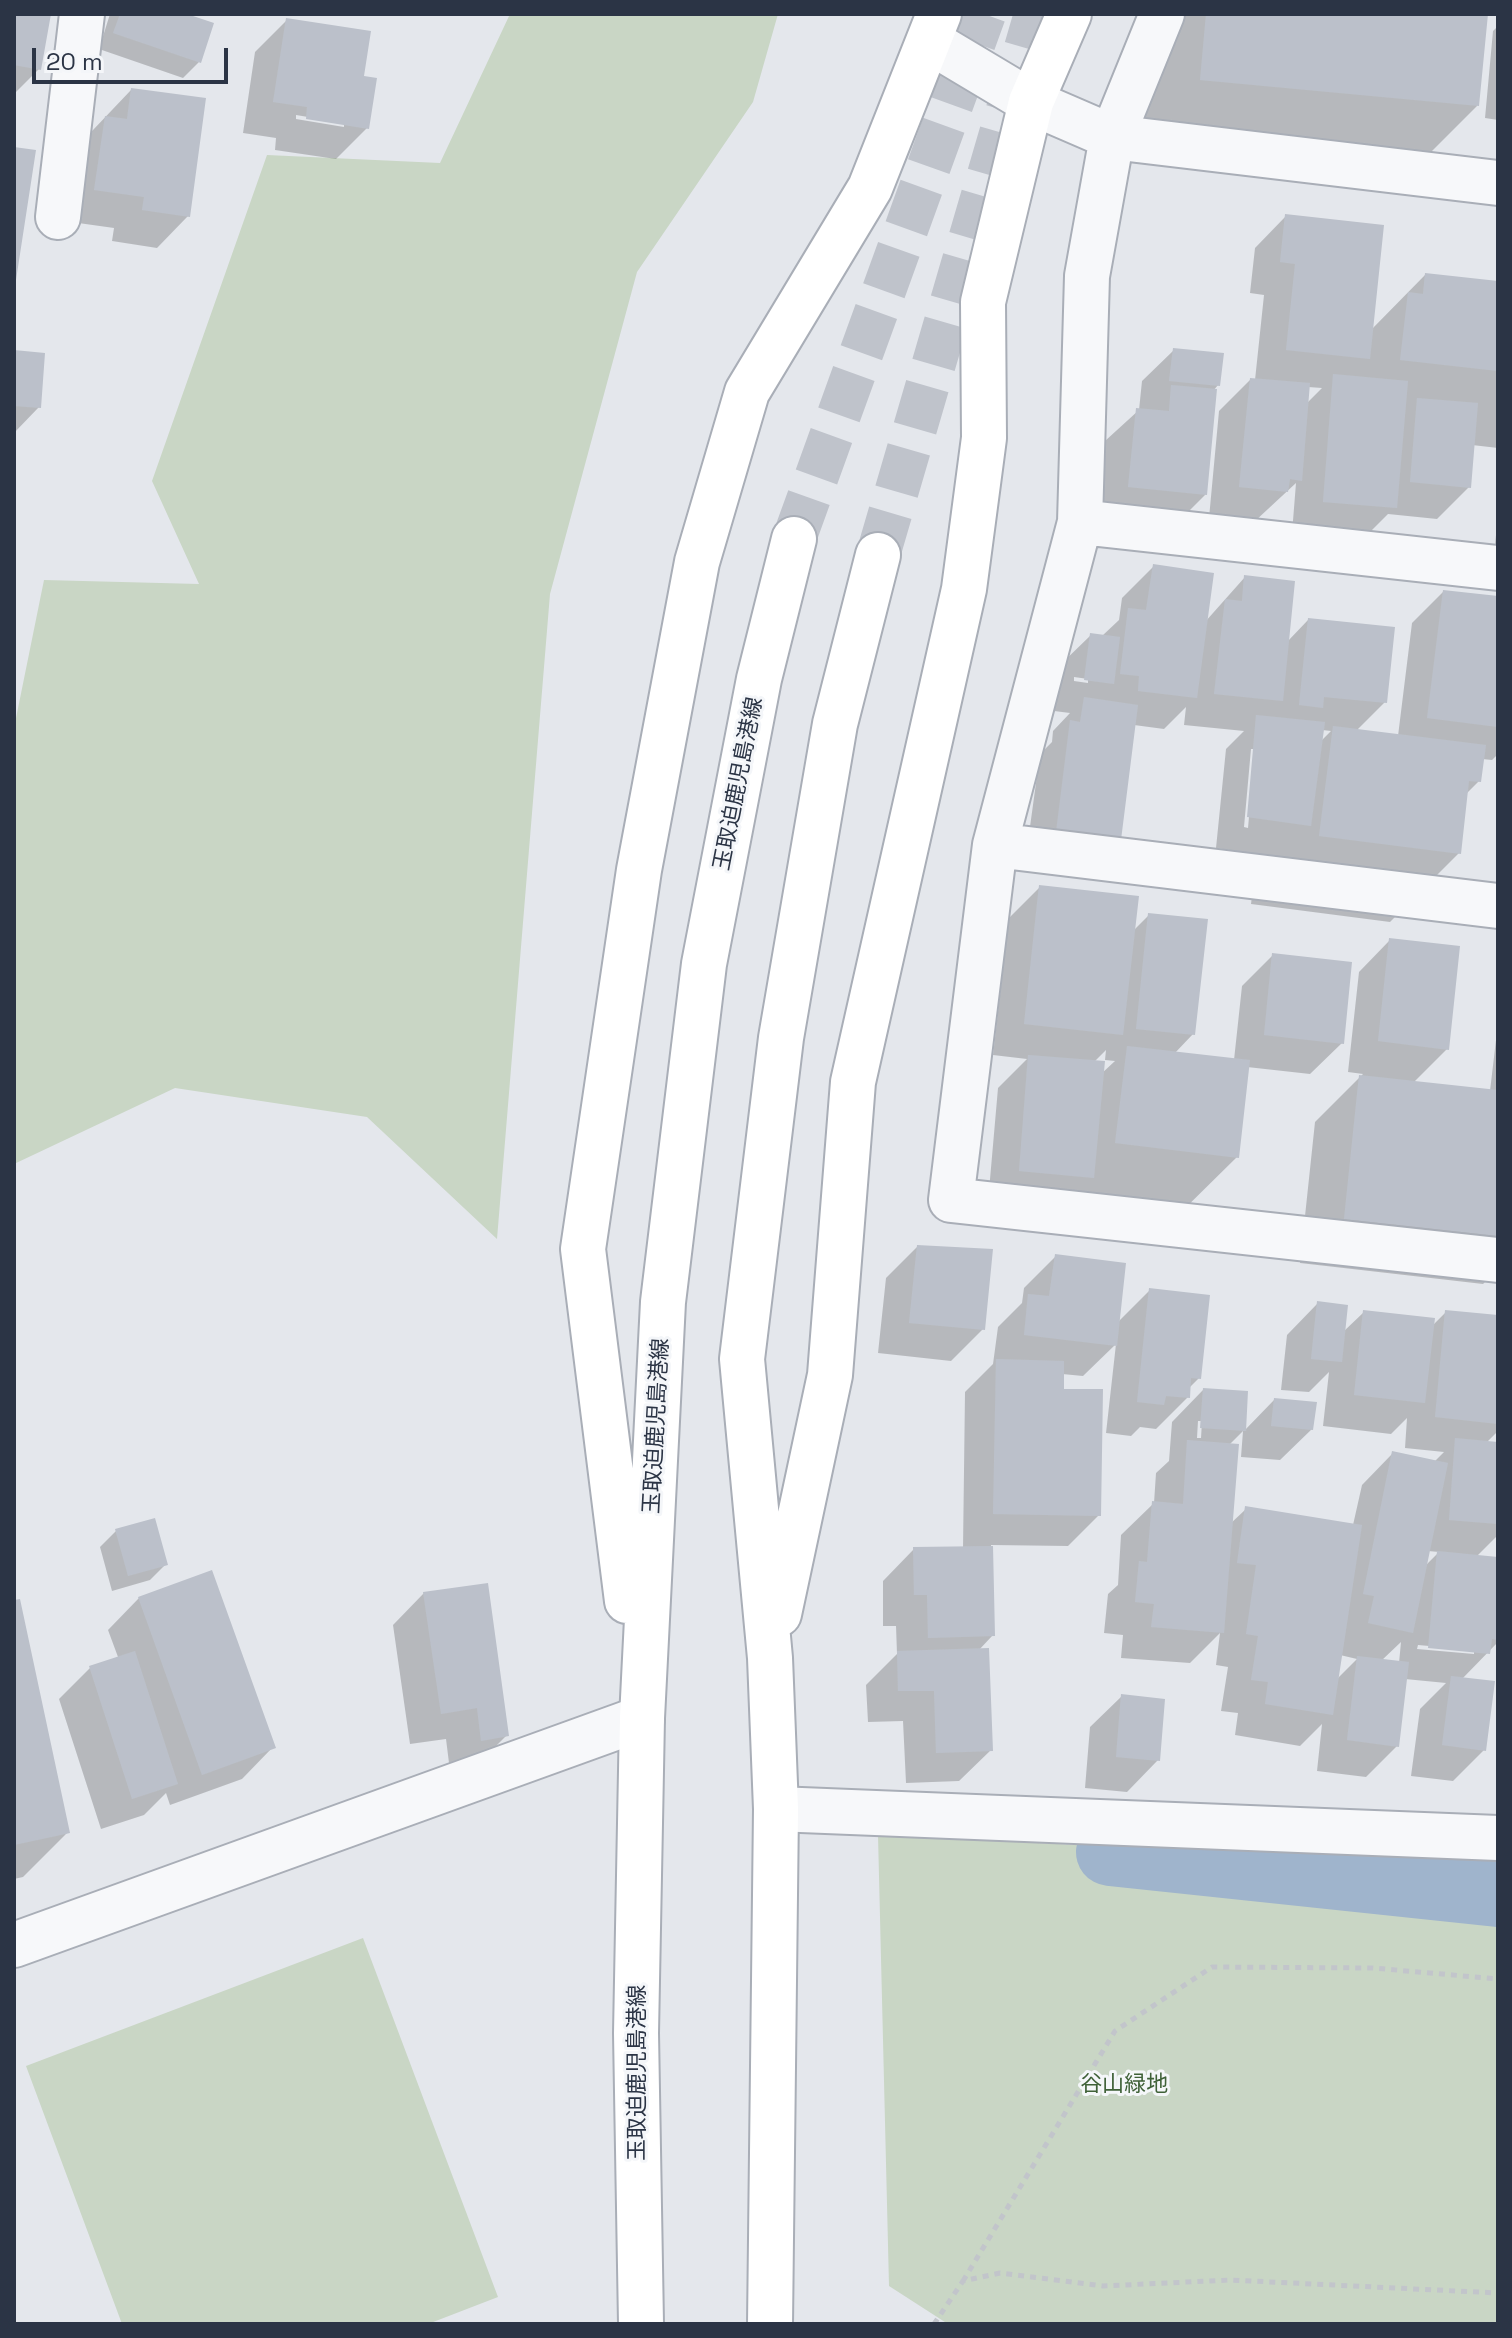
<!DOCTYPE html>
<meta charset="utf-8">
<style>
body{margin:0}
#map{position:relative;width:1512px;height:2338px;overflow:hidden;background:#e4e7ec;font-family:"Space Grotesk",sans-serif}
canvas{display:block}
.frame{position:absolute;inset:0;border:16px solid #2b3445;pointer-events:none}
.scale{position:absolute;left:32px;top:48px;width:196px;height:36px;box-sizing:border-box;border:4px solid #2b3445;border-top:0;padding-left:10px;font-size:24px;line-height:28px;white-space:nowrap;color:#2b3445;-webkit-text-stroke:6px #f4f6f9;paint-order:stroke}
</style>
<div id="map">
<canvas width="1512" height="2338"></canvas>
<div class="frame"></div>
<div class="scale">20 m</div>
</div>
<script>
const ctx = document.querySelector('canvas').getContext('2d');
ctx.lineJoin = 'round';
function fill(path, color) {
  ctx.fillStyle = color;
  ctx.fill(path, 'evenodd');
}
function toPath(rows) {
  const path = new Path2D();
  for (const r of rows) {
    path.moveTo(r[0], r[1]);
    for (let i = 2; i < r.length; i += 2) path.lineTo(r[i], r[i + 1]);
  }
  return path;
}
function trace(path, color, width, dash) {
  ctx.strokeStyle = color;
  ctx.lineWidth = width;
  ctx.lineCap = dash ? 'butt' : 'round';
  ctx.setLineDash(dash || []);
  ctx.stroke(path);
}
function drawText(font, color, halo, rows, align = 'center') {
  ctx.font = font + ' "Space Grotesk","Noto Sans JP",sans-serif';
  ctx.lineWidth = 6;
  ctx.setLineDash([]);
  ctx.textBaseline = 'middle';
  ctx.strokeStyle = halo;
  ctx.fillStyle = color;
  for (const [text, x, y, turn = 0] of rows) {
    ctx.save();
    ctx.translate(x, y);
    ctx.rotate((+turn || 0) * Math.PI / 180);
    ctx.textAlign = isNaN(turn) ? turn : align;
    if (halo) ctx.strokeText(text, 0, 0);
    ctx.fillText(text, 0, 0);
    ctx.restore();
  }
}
fill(toPath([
 [510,14,778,14,753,102,637,272,550,594,497,1239,367,1117,175,1088,14,1164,14,728,44,580,199,584,152,481,267,155,440,163],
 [878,1835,1498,1866,1498,2324,948,2324,889,2286],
 [363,1938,498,2297,428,2324,122,2324,26,2066]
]), '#c9d6c5');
fill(toPath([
 [14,14,49,14,39,69,14,94],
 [110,14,181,14,199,62,183,78,99,49],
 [1159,14,1486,14,1477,106,1408,175,1132,149],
 [287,20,362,78,367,128,336,159,275,150,276,138,243,133,255,52],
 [296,115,344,123,344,127,296,119],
 [1498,26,1498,120,1485,118,1493,31],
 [131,90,188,216,157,248,112,241,114,228,64,221,74,150],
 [1286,216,1371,330,1425,275,1498,283,1498,448,1472,445,1469,487,1437,519,1388,514,1363,539,1292,533,1296,483,1254,522,1209,518,1219,411,1250,380,1255,380,1264,295,1250,293,1255,248],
 [1308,387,1322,388,1307,403],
 [1174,350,1218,385,1213,391,1206,494,1174,526,1097,518,1105,441,1139,410,1142,381],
 [14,352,39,407,14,433],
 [1498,515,1498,545,1495,545],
 [1153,567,1205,622,1245,577,1287,642,1308,620,1385,702,1356,731,1398,736,1412,623,1443,592,1498,598,1498,754,1492,760,1482,759,1479,781,1466,794,1459,853,1390,922,1251,904,1257,854,1216,848,1226,749,1244,731,1184,725,1186,707,1164,729,1134,725,1119,839,1025,863,1040,754,1052,742,1053,731,1070,713,1054,711,1059,666,1091,635,1102,636,1119,620,1122,598],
 [1074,677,1088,679,1088,683,1074,681],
 [1322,730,1331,731,1320,742],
 [1251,749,1255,749,1248,828,1244,827],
 [1040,887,1133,931,1149,915,1193,1034,1174,1054,1234,1060,1242,986,1273,955,1342,1043,1310,1074,1247,1067,1237,1157,1167,1226,988,1202,998,1088,1027,1059,993,1055,1009,918],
 [1106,1050,1105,1060,1115,1061,1101,1074,1094,1062],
 [1390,940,1447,1049,1413,1083,1490,1091,1498,1023,1498,1269,1483,1284,1300,1263,1315,1122,1363,1074,1348,1072,1359,972],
 [917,1247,983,1329,951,1361,878,1353,886,1278],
 [1056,1256,1117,1323,1150,1290,1199,1378,1188,1389,1188,1397,1156,1429,1140,1427,1131,1436,1106,1433,1116,1344,1083,1376,1062,1374,1062,1390,1099,1515,1068,1546,991,1545,993,1635,978,1651,991,1750,959,1781,906,1783,903,1721,868,1722,866,1685,897,1654,896,1626,883,1626,883,1581,914,1549,963,1548,965,1392,993,1364,998,1327,1022,1303,1024,1288],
 [1318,1303,1343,1332,1364,1312,1432,1326,1446,1312,1498,1317,1498,1431,1486,1443,1498,1444,1498,1535,1476,1557,1498,1559,1498,1642,1462,1679,1484,1750,1453,1781,1411,1776,1420,1709,1446,1683,1405,1679,1397,1746,1366,1777,1317,1771,1322,1724,1300,1746,1235,1735,1238,1713,1221,1711,1228,1667,1216,1665,1220,1633,1190,1663,1121,1658,1123,1635,1104,1633,1108,1594,1118,1585,1121,1535,1154,1503,1156,1473,1169,1461,1172,1422,1203,1390,1244,1431,1274,1400,1312,1429,1280,1460,1241,1457,1243,1431,1229,1445,1230,1524,1246,1509,1353,1525,1362,1485,1393,1453,1434,1462,1444,1452,1405,1448,1407,1418,1391,1434,1323,1426,1329,1372,1309,1392,1281,1390,1287,1335],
 [1198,1421,1202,1421,1201,1438,1197,1438],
 [1428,1551,1439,1552,1424,1567],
 [1401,1642,1399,1663,1381,1661],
 [1418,1645,1474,1650,1474,1654,1417,1649],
 [1340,1655,1357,1659,1337,1679],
 [116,1531,166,1564,150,1580,112,1591,100,1547],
 [424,1593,507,1735,475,1767,450,1771,446,1739,410,1744,393,1625],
 [139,1598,273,1747,242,1779,170,1805,166,1793,144,1815,101,1829,59,1699,90,1668,118,1657,108,1630],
 [14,1602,68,1832,23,1877,14,1879],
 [1122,1696,1158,1760,1127,1792,1085,1788,1090,1727]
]), '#0003');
trace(toPath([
 [1110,1852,1498,1893]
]), '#9fb4cc', 68);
fill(toPath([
 [14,14,51,14,41,70,14,65],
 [120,14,187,14,214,23,201,63,113,33],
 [1206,14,1488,14,1479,106,1200,80],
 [286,18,371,31,364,76,377,78,369,129,306,119,307,107,273,102],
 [131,88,206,98,190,217,142,210,144,197,94,190,105,116,127,119],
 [14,147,36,150,16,280,14,280],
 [1285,214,1384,225,1370,359,1286,350,1295,264,1280,262],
 [1425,273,1498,281,1498,371,1400,360,1408,292,1423,294],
 [1173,348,1224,353,1220,386,1169,381],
 [14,350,45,353,41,408,14,406],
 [1333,374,1408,381,1397,508,1323,502],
 [1250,378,1310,383,1302,481,1290,479,1288,492,1239,487],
 [1171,385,1217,389,1207,495,1128,487,1136,408,1169,411],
 [1417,398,1478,403,1471,488,1410,482],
 [1153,564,1214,573,1197,698,1138,691,1139,676,1120,674,1128,608,1146,610],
 [1244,575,1295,581,1283,701,1214,694,1225,599,1242,601],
 [1443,590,1498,596,1498,727,1427,718],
 [1308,618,1395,627,1387,703,1324,697,1323,708,1299,705],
 [1090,633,1120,637,1114,684,1084,680],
 [1084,697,1138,705,1121,840,1056,832,1070,720,1080,722],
 [1256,715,1325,722,1311,826,1247,817],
 [1333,726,1486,745,1481,782,1469,781,1461,854,1319,836],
 [1039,885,1139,896,1123,1035,1024,1024],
 [1148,913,1208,919,1195,1035,1136,1029],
 [1389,938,1460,946,1449,1050,1378,1041],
 [1272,953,1352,962,1344,1044,1264,1035],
 [1127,1046,1250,1060,1239,1158,1115,1143],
 [1028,1055,1105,1061,1094,1178,1019,1171],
 [1359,1075,1498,1090,1498,1236,1344,1219],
 [917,1245,993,1249,985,1330,909,1323],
 [1055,1254,1126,1263,1117,1346,1024,1335,1028,1294,1049,1296],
 [1149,1288,1210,1295,1201,1379,1191,1378,1190,1398,1166,1396,1164,1405,1137,1402],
 [1317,1301,1348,1305,1342,1362,1311,1359],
 [1363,1310,1435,1318,1425,1403,1354,1395],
 [1445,1310,1498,1315,1498,1424,1435,1417],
 [996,1359,1064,1361,1064,1389,1103,1389,1101,1516,993,1514],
 [1203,1388,1248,1391,1246,1431,1200,1428],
 [1274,1398,1317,1402,1313,1430,1271,1426],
 [1455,1438,1498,1442,1498,1524,1449,1520],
 [1187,1440,1239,1444,1224,1633,1151,1627,1154,1604,1135,1602,1139,1561,1147,1562,1152,1501,1183,1504],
 [1392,1451,1448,1463,1413,1633,1368,1623,1374,1596,1363,1594],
 [1245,1506,1362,1525,1333,1715,1265,1704,1268,1682,1251,1680,1258,1636,1246,1634,1256,1565,1237,1563],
 [155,1518,168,1565,128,1576,115,1529],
 [993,1546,995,1636,928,1638,927,1595,914,1595,913,1547],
 [1437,1551,1498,1557,1498,1640,1492,1639,1490,1654,1428,1648],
 [212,1570,276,1748,202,1775,138,1597],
 [488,1583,509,1736,481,1741,477,1708,441,1714,423,1592],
 [20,1599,70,1833,14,1845,14,1600],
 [989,1648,993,1751,936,1753,934,1691,898,1691,897,1651],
 [135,1651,178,1784,132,1799,89,1666],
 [1357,1656,1409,1662,1399,1747,1347,1740],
 [1451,1676,1495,1681,1486,1751,1442,1745],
 [1121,1694,1165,1699,1160,1761,1116,1757]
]), '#bbc0ca');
trace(toPath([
 [794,539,984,14],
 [878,555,1036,14]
]), '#bfc3cb', 44, [44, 22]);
const minor = toPath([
 [1162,14,1112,137,1087,276,1080,522,995,845,951,1200,1498,1260],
 [929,41,1031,102,1112,137,1498,183],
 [58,217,82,14],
 [1080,522,1498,568],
 [995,845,1498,906],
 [14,1945,642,1718]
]);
const tertiary = toPath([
 [776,1809,1498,1838]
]);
const secondary = toPath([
 [627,1601,583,1249,639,870,697,562,747,392,870,188,939,14],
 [779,1614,830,1375,853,1082,964,589,984,438,983,302,1031,102,1069,14],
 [641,2324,636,2033,642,1718,663,1302,704,964,759,679,794,539],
 [770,2324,776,1809,770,1658,742,1359,781,1038,835,724,878,555]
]);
trace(minor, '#a9aeb7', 48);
trace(tertiary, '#a9aeb7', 48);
trace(secondary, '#a9aeb7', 48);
trace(toPath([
 [963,2281,1115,2031,1212,1967,1373,1968,1498,1979],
 [934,2324,963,2281,1000,2273,1103,2286,1230,2280,1498,2293]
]), '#c2c5cb', 5, [6, 6]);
trace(minor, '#f7f8fa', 44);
trace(tertiary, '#f7f8fa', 44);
trace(secondary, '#fff', 44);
drawText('22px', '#2b3445', '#f4f6f9', [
 ["玉取迫鹿児島港線",739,784,-79],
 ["玉取迫鹿児島港線",657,1426,-87],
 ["玉取迫鹿児島港線",638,2073,-90]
]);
drawText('22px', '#3f6138', '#f4f6f9', [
 ["谷山緑地",1124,2085]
]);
</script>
